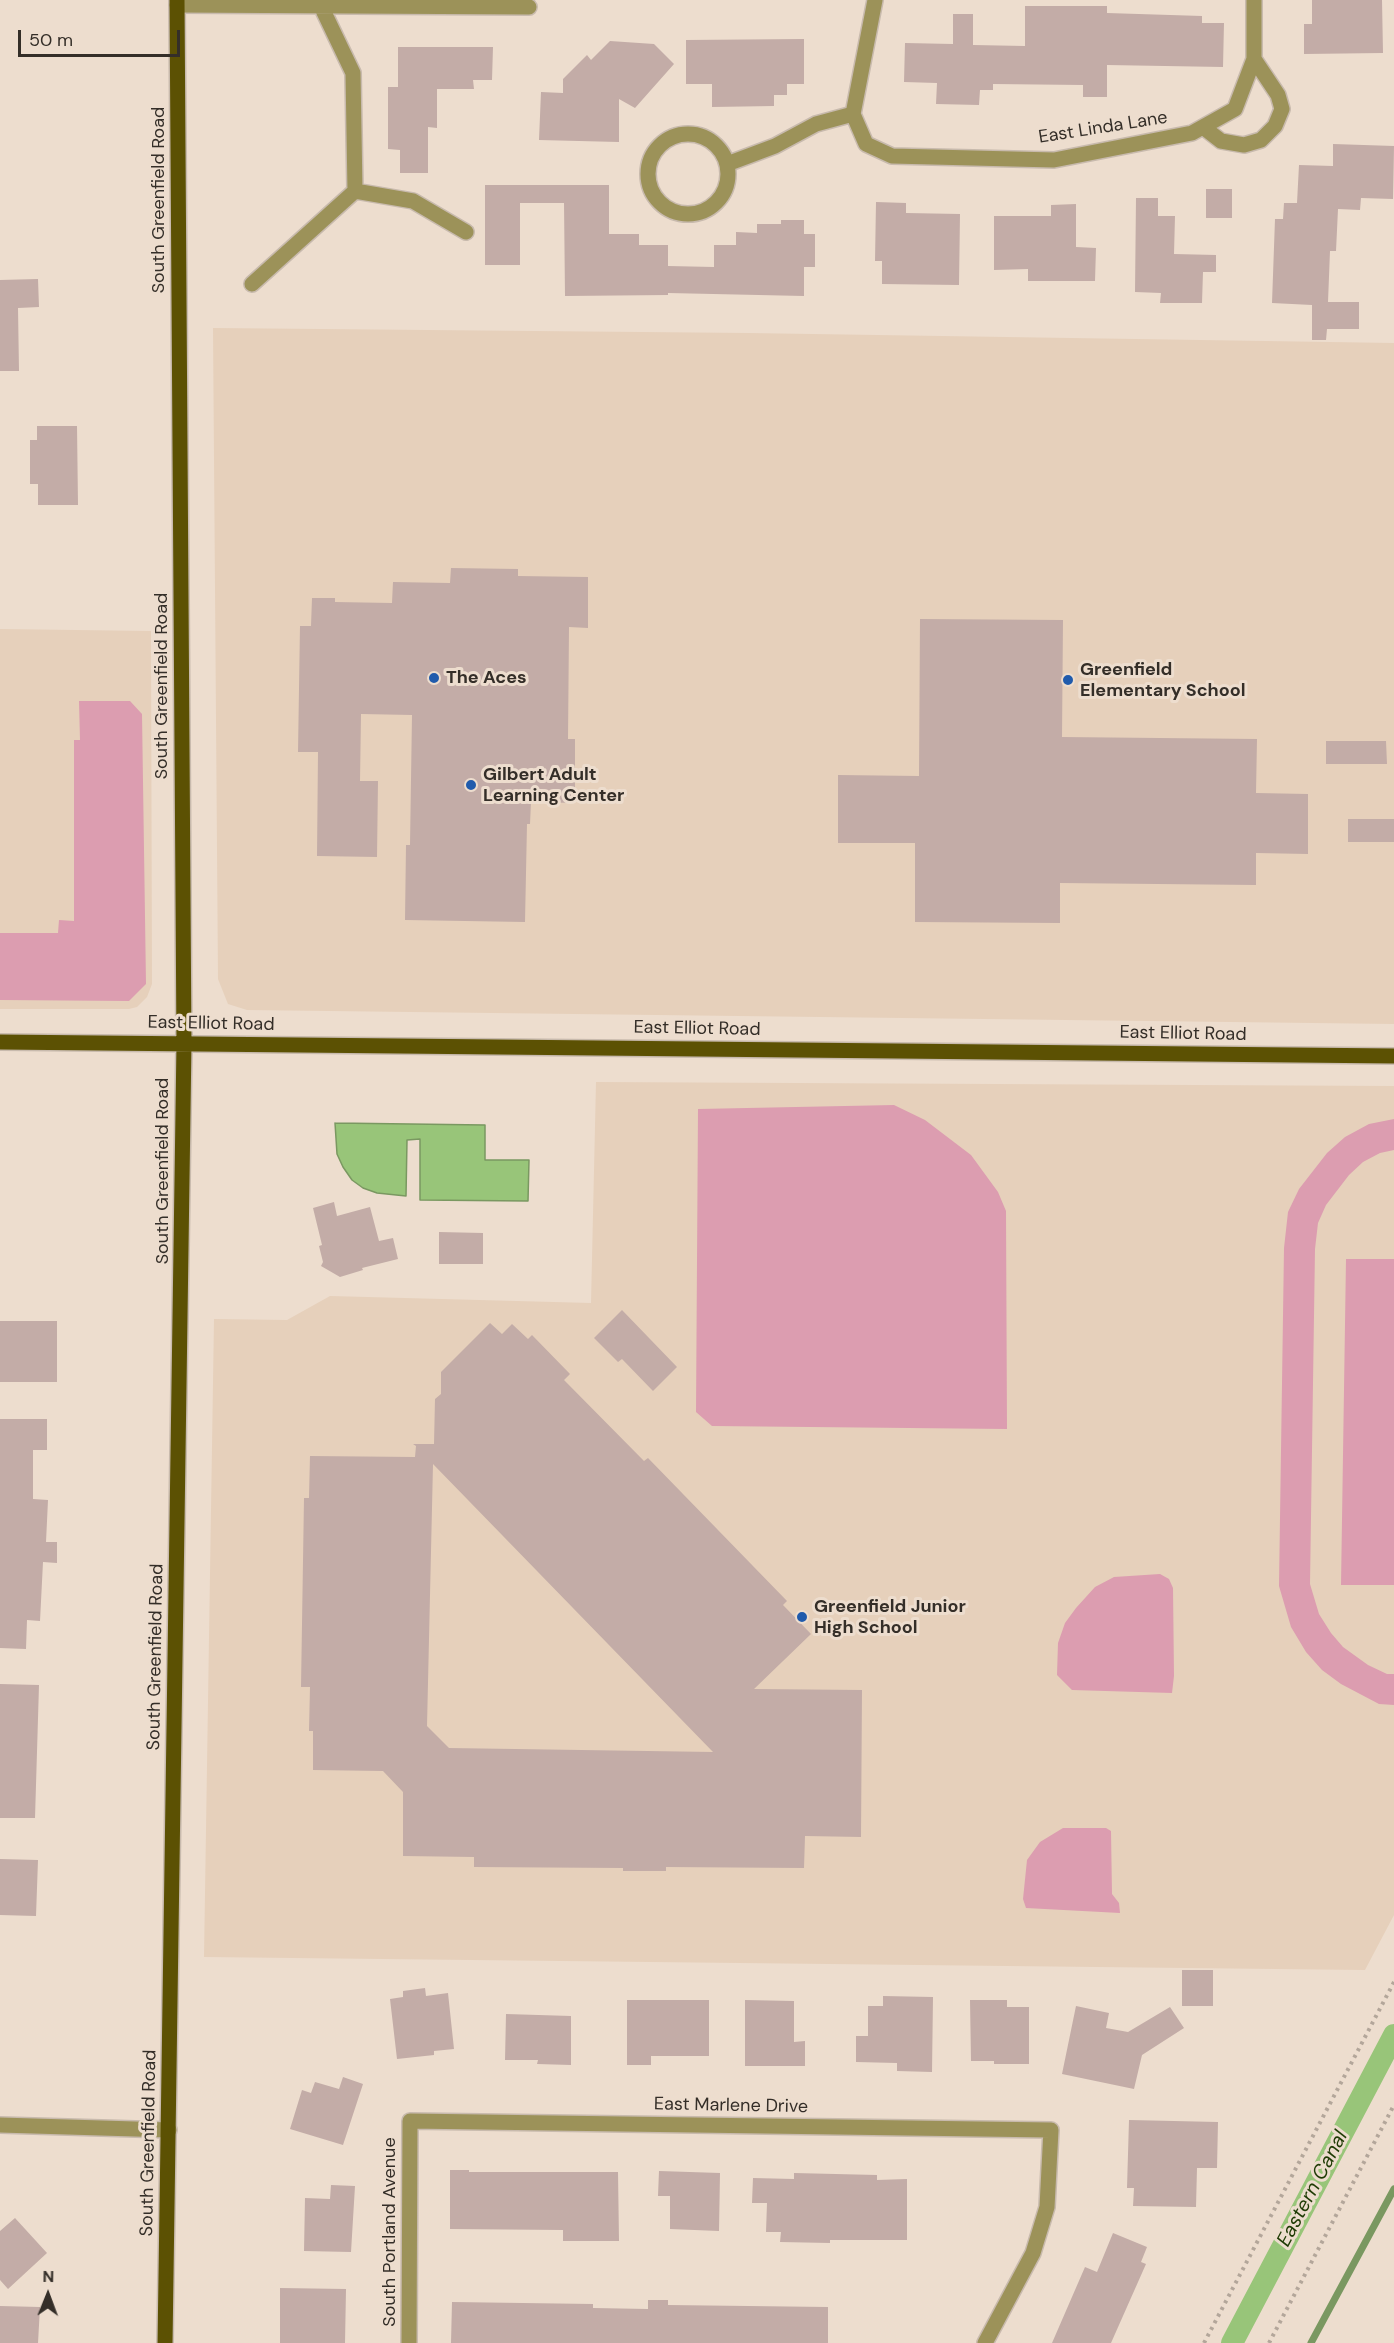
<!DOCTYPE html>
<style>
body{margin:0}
#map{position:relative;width:1394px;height:2343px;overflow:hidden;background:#edddce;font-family:"DM Sans",sans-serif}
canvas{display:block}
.north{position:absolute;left:18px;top:2265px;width:60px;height:60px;-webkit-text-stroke:4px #edddce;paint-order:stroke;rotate:1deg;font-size:16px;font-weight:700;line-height:24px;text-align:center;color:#342e28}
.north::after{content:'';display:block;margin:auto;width:21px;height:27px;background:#342e28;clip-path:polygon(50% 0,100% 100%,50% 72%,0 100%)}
.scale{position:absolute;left:18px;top:30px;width:162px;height:27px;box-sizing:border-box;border:3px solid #342e28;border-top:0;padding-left:8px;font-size:18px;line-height:21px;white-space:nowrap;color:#342e28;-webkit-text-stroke:4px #edddce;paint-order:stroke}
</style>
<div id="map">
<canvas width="1394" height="2343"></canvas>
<div class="north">N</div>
<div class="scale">50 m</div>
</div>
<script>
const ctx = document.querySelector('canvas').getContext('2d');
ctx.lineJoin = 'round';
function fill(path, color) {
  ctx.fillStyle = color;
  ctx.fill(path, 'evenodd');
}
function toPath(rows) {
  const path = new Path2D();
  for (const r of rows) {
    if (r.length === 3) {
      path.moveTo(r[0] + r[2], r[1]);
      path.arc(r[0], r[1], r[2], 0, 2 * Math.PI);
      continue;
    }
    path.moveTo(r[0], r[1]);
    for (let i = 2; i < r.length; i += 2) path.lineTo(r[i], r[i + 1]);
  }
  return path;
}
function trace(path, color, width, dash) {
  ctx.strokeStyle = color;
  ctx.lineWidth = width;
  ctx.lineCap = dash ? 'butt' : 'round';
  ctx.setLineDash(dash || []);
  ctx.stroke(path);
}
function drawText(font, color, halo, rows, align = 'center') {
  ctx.font = font + ' "DM Sans",sans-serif';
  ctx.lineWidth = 6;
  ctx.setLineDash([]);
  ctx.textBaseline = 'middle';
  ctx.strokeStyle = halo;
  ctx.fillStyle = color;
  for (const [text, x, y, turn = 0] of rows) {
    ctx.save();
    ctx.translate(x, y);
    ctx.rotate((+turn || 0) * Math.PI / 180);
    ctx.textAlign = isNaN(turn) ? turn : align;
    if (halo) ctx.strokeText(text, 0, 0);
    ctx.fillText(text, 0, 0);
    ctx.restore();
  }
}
fill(toPath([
 [213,328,748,333,1394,343,1394,1024,247,1010,228,1004,218,979],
 [0,629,151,631,152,984,147,997,137,1007,129,1009,0,1009],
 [596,1082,1394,1086,1394,1915,1365,1970,204,1957,214,1319,287,1320,330,1296,591,1303]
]), '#e6d0bb');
fill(toPath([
 [79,701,130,701,142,714,146,984,129,1001,0,1000,0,933,58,933,59,920,74,921,74,740,80,740],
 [894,1105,925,1120,971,1155,998,1192,1006,1211,1007,1429,712,1426,696,1412,698,1109],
 [1394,1119,1394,1150,1380,1153,1363,1162,1349,1175,1326,1205,1318,1223,1315,1249,1310,1584,1319,1614,1331,1633,1343,1647,1368,1665,1387,1674,1394,1674,1394,1705,1379,1704,1341,1684,1322,1670,1306,1652,1291,1627,1279,1586,1284,1248,1288,1212,1299,1189,1327,1153,1345,1137,1369,1124],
 [1346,1259,1394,1259,1394,1585,1341,1585],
 [1160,1574,1169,1579,1173,1588,1174,1676,1172,1693,1072,1690,1057,1675,1058,1643,1065,1623,1076,1608,1095,1587,1114,1577],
 [1063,1828,1106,1828,1111,1831,1112,1894,1119,1903,1120,1913,1026,1908,1023,1899,1027,1860,1040,1842]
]), '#dc9db0');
const water = toPath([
 [335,1123,485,1125,485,1160,529,1160,528,1201,420,1200,420,1139,407,1140,406,1196,377,1193,363,1188,352,1180,343,1167,337,1154,335,1123]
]);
fill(water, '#98c579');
trace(water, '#7a9861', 1.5);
trace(toPath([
 [1311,2343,1394,2189]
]), '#7a9861', 7);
trace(toPath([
 [1232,2343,1394,2035]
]), '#98c579', 22);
fill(toPath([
 [1312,0,1382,0,1383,53,1304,54,1304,24,1312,24],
 [1025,6,1107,6,1107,13,1202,16,1202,23,1224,23,1223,67,1107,65,1107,97,1083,97,1083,85,993,84,993,90,980,90,979,105,936,104,937,83,904,82,905,43,953,44,953,14,973,14,973,45,1025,46],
 [804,39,804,84,787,84,787,95,774,95,774,106,712,107,712,84,686,84,686,40],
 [610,41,654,44,674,64,635,108,619,99,619,142,539,140,541,92,563,93,563,79,587,55,591,60],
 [398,47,493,47,492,80,473,80,474,89,437,89,437,128,428,127,428,173,400,173,400,150,388,149,388,87,398,87],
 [1333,144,1394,146,1393,199,1361,198,1360,210,1338,209,1336,251,1330,251,1328,302,1359,302,1359,329,1327,329,1326,340,1312,340,1312,305,1272,303,1275,219,1283,219,1284,203,1297,203,1299,165,1333,166],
 [485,185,609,185,609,234,639,234,639,245,668,245,668,266,714,267,714,245,736,245,736,232,757,233,757,224,781,224,781,220,804,220,804,234,815,234,815,267,804,267,804,296,668,293,668,295,565,296,564,203,520,203,520,265,485,265],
 [1206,189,1232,189,1232,218,1206,218],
 [1136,198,1158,198,1158,216,1175,216,1174,254,1216,255,1216,272,1203,272,1202,303,1160,303,1161,293,1135,292],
 [876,202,906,203,906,213,960,214,959,285,882,284,882,261,875,261],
 [1076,204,1076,247,1096,248,1095,281,1028,281,1028,269,994,270,994,216,1051,216,1051,205],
 [38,279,39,307,18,308,19,371,0,371,0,280],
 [37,426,77,426,78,505,38,505,38,484,30,484,30,440,37,440],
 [451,568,518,569,518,576,588,577,588,628,569,627,568,739,575,739,575,803,531,802,530,824,527,824,525,922,405,920,406,845,410,845,412,715,361,714,360,781,378,781,377,857,317,856,318,752,298,752,300,626,311,626,312,598,335,598,335,602,392,603,393,582,450,583],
 [920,619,1063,620,1062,737,1257,739,1256,793,1308,794,1308,854,1256,853,1256,885,1060,883,1060,923,915,922,915,843,838,843,838,775,919,776],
 [1326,741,1386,741,1387,764,1326,764],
 [1348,819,1394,819,1394,842,1348,842],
 [334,1202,337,1216,370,1207,379,1241,393,1238,398,1259,362,1268,363,1270,340,1277,321,1266,323,1262,319,1246,322,1245,313,1208],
 [439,1232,483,1233,483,1264,439,1264],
 [622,1310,677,1367,653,1391,622,1359,618,1362,594,1338],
 [0,1321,57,1321,57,1382,0,1382],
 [490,1323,502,1334,512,1324,528,1339,532,1335,570,1374,564,1380,644,1461,648,1458,787,1601,783,1605,811,1634,754,1689,862,1690,861,1837,805,1836,804,1868,666,1867,666,1871,623,1871,623,1868,474,1867,474,1857,403,1856,403,1792,383,1771,313,1770,313,1731,309,1731,310,1687,301,1687,304,1498,309,1498,310,1456,415,1457,416,1446,413,1444,434,1444,435,1399,441,1394,441,1372],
 [433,1464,713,1752,449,1748,427,1726],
 [0,1419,47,1419,47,1450,33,1450,33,1499,48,1500,46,1542,57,1542,57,1563,43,1562,40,1621,27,1620,26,1649,0,1648],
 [0,1684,39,1685,35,1818,0,1818],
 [0,1859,38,1860,36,1916,0,1915],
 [1182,1970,1213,1970,1213,2006,1182,2006],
 [425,1988,426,1996,448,1993,454,2049,434,2051,434,2055,397,2059,390,1999,403,1997,403,1991],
 [883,1996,933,1997,932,2072,897,2071,897,2063,856,2062,856,2036,868,2036,868,2006,883,2006],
 [627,2000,709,2000,709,2056,651,2056,651,2065,627,2065],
 [745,2000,794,2001,794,2042,805,2041,805,2066,745,2066],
 [970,2000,1007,2000,1007,2007,1029,2007,1029,2064,994,2064,994,2061,971,2061],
 [1076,2006,1109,2013,1106,2028,1128,2032,1170,2007,1184,2028,1142,2055,1134,2089,1062,2074],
 [506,2014,571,2016,571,2065,537,2064,538,2060,505,2060],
 [343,2077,363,2084,343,2145,290,2129,302,2090,311,2093,315,2082,339,2089],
 [1129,2120,1218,2122,1217,2168,1197,2168,1196,2207,1133,2206,1134,2188,1127,2188],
 [450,2170,469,2170,469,2172,618,2172,619,2241,563,2241,563,2230,450,2229],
 [659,2171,720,2173,719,2231,670,2229,670,2196,658,2196],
 [794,2173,877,2175,877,2180,907,2179,907,2240,830,2240,830,2243,780,2242,781,2232,766,2232,767,2203,752,2203,753,2178,794,2179],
 [331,2185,355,2186,351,2252,304,2251,305,2198,330,2199],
 [15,2218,47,2253,8,2289,0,2280,0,2231],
 [1113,2233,1147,2247,1141,2262,1146,2264,1111,2343,1052,2343,1085,2267,1097,2272],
 [280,2288,346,2289,345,2343,280,2343],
 [648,2300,668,2300,668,2305,828,2307,828,2343,451,2343,452,2302,593,2304,593,2308,648,2309],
 [0,2306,40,2307,38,2343,0,2343]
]), '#c3aca7');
const minor = toPath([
 [875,0,853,114,866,144,892,156,1054,160,1192,133,1235,109,1254,59,1254,0],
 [177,5,529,7],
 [1203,127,1221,141,1244,145,1261,140,1275,126,1282,109,1278,95,1254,59],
 [688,174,40],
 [727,164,775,146,816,124,853,114],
 [355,191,413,201,466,232],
 [252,284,355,191,353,73,321,6],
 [0,2125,169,2130],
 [409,2343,410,2121,1051,2130,1047,2207,1033,2253,985,2343]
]);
const major = toPath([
 [0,1042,1394,1056],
 [165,2343,184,1043,177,0]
]);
trace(minor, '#c8baad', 18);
trace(major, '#c8baad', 18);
trace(toPath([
 [1204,2343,1394,1982],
 [1269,2343,1394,2105]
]), '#b3a69a', 4, [3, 4.5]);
trace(minor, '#9c9259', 15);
trace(major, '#5c5103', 15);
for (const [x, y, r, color] of [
 [434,678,6,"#205bac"],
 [1068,680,6,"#205bac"],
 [471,785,6,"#205bac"],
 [802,1617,6,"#205bac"]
]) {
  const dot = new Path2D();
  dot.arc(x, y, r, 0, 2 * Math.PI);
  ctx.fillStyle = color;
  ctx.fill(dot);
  trace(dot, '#edddce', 2);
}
drawText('18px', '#342e28', '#edddce', [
 ["East Linda Lane",1103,128,-9],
 ["South Greenfield Road",159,200,-90],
 ["South Greenfield Road",162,686,-90],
 ["East Elliot Road",211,1024,1],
 ["East Elliot Road",697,1029,1],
 ["East Elliot Road",1183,1034,1],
 ["South Greenfield Road",163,1171,-90],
 ["South Greenfield Road",156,1657,-89],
 ["East Marlene Drive",731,2106,1],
 ["South Greenfield Road",149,2143,-89],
 ["South Portland Avenue",390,2232,-90]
]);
drawText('bold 18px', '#342e28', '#edddce', [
 ["Greenfield",1080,670],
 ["Elementary School",1080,691],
 ["The Aces",446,678],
 ["Gilbert Adult",483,775],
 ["Learning Center",483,796],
 ["Greenfield Junior",814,1607],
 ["High School",814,1628]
], 'left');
drawText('italic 20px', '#1f3c05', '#edddce', [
 ["Eastern Canal",1313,2189,-62]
]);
</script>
